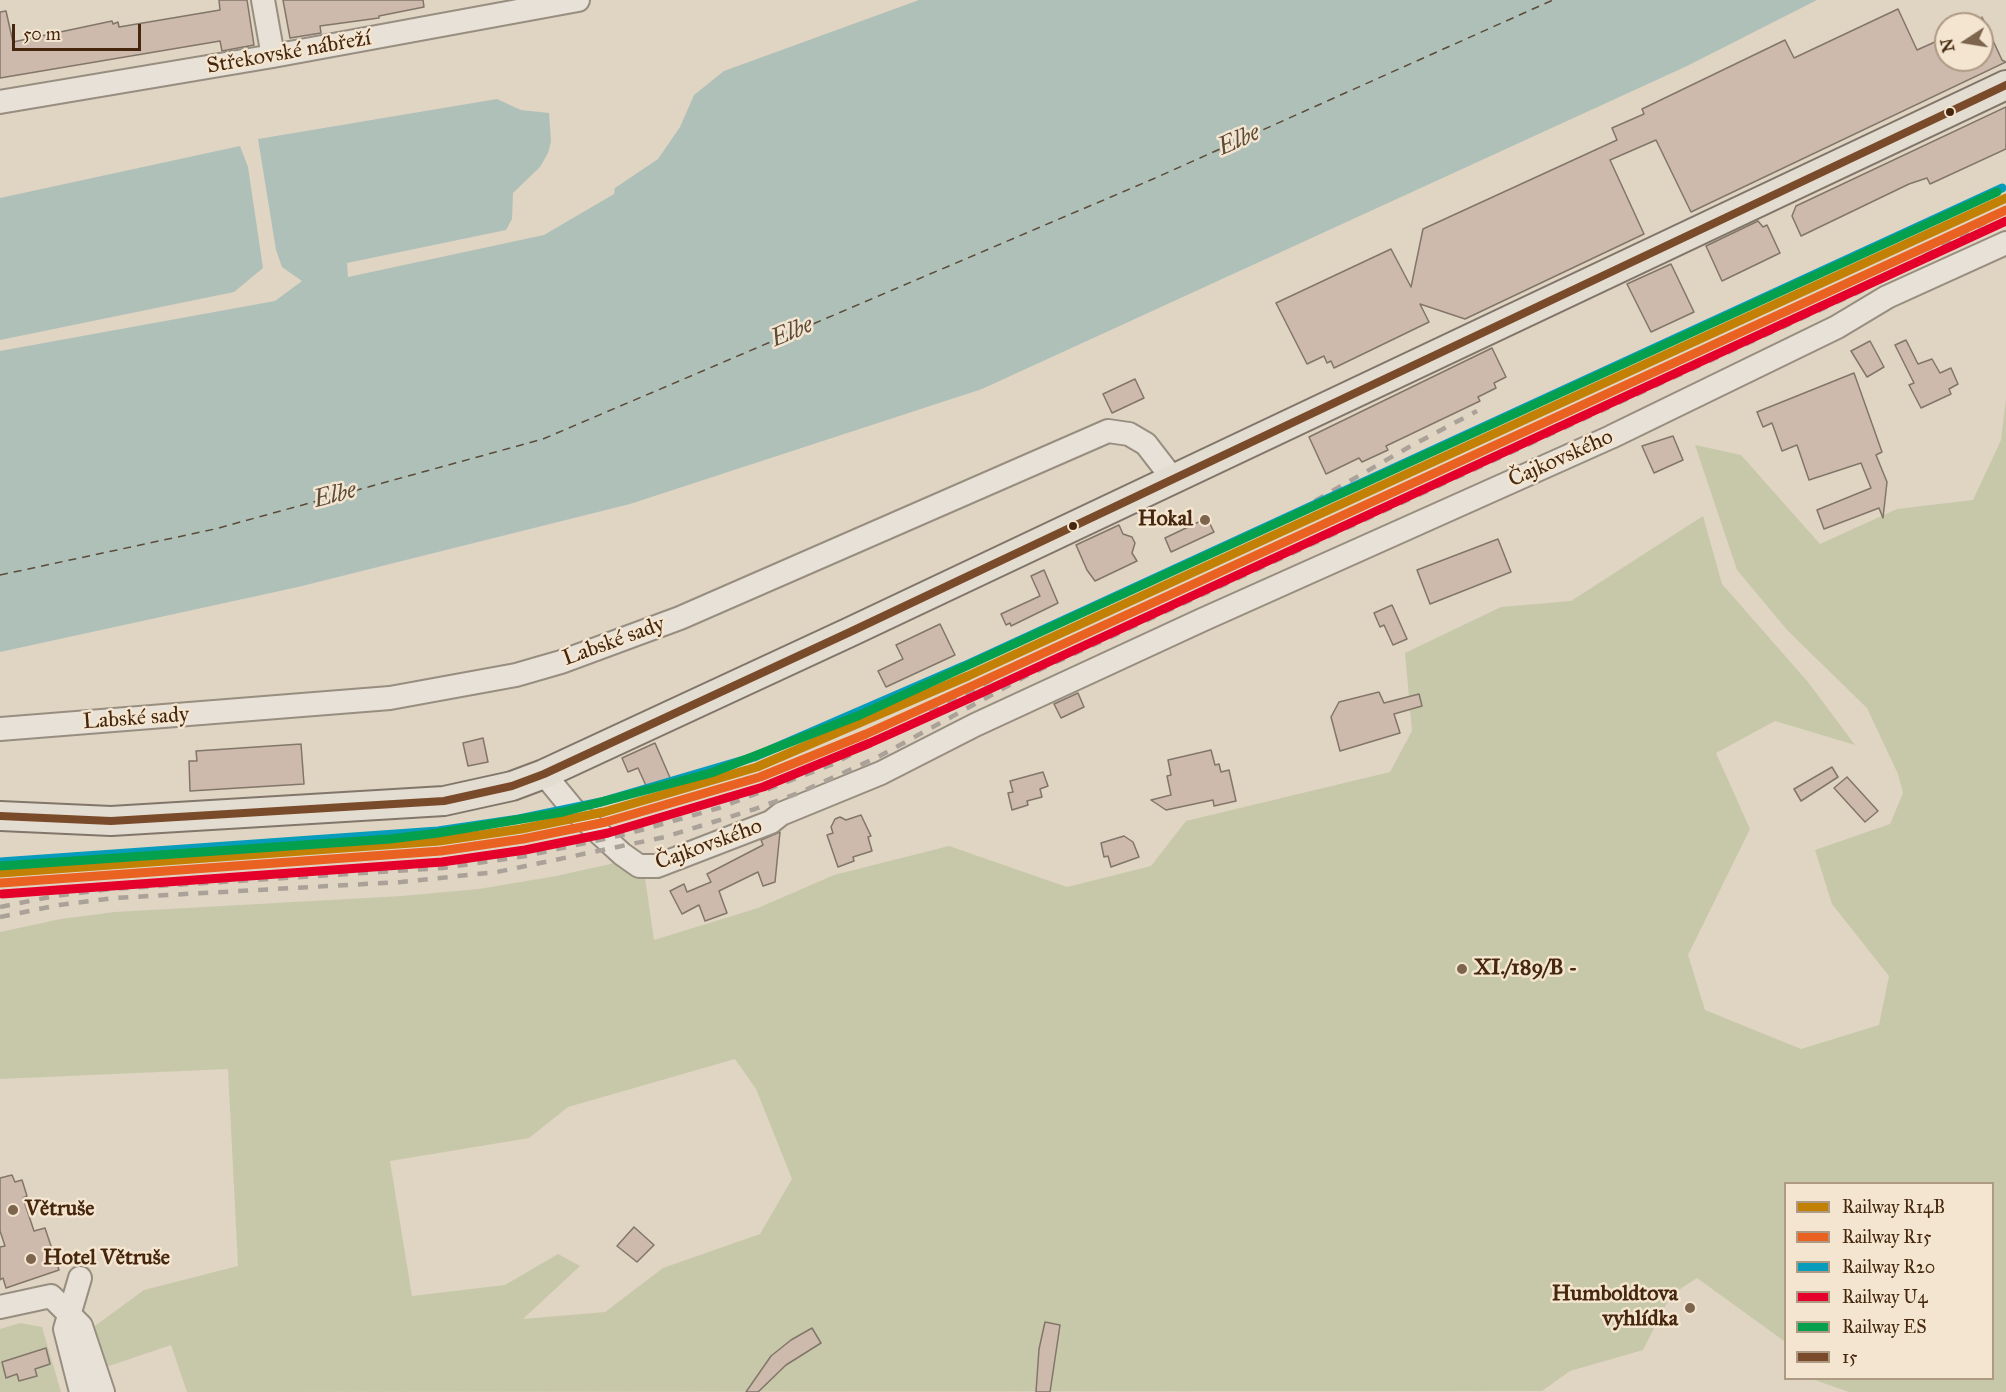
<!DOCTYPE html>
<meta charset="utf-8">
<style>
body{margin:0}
#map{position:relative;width:2006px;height:1392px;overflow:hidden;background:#e0d4c3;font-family:"IM FELL Great Primer",serif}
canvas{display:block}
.legend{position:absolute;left:1784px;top:1182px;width:210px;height:198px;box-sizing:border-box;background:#f3e5d0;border:2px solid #ae9982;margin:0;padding:8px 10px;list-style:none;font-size:18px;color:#46270e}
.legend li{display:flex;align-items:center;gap:12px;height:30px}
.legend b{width:30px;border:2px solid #ae9982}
.north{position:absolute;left:1934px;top:12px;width:60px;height:60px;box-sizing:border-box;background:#f3e5d0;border:2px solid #ae9982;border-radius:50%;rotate:258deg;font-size:16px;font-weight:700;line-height:24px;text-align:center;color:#46270e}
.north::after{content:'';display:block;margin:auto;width:21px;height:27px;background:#7c644d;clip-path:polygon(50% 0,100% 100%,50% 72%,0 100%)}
.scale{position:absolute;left:12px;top:24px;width:129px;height:27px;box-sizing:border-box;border:3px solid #46270e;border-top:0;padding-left:8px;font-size:18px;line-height:21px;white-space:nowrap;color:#46270e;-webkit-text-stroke:4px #f3e5d0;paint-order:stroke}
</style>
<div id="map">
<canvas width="2006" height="1392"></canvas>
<ul class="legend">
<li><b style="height:8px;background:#c28004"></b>Railway R14B</li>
<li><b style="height:8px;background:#e96221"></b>Railway R15</li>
<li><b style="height:8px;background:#079cbb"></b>Railway R20</li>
<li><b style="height:8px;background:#e4002b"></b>Railway U4</li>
<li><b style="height:8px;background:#04a04e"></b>Railway ES</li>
<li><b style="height:8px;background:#7a4b2a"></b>15</li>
</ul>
<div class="north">N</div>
<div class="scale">50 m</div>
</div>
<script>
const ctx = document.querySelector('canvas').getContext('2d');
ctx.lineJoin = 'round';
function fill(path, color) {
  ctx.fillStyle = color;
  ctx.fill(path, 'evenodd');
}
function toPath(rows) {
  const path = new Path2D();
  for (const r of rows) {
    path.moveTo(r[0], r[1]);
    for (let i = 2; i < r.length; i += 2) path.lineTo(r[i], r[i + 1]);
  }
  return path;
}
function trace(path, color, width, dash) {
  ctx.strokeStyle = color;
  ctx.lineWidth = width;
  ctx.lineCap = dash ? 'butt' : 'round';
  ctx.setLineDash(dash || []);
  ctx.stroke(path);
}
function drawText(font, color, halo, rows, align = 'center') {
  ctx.font = font + ' "IM FELL Great Primer",serif';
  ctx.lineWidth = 5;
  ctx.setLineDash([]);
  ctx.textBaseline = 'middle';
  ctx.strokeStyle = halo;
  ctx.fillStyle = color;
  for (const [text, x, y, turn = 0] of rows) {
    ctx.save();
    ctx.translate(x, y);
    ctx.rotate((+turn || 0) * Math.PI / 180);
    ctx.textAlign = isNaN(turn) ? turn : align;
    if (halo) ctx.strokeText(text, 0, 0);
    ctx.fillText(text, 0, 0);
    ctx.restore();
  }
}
fill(toPath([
 [2006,399,2006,1392,1849,1392,1812,1379,1992,1378,1992,1184,1786,1184,1785,1346,1784,1341,1697,1278,1671,1295,1643,1350,1570,1371,1542,1391,187,1392,171,1345,106,1367,114,1392,110,1392,88,1331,144,1290,238,1266,228,1069,0,1079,0,932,61,919,115,912,402,896,479,889,556,876,642,857,654,940,758,908,834,875,949,846,1067,887,1151,866,1186,821,1390,772,1412,731,1405,653,1501,607,1571,601,1703,516,1722,584,1808,682,1855,745,1775,721,1716,753,1750,829,1688,955,1705,1010,1801,1049,1879,1025,1889,976,1832,904,1815,850,1890,824,1903,793,1898,774,1867,708,1788,631,1737,570,1695,445,1741,455,1820,544,1897,509,1973,500,2001,440],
 [735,1059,756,1089,792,1179,760,1234,663,1268,605,1312,523,1319,580,1266,558,1254,505,1285,412,1296,390,1161,529,1138,568,1107],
 [20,1323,42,1327,61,1392,0,1392,0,1329]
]), '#c7c8a9');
fill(toPath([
 [919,0,1817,0,1687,66,982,389,630,504,298,587,0,652,0,351,275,301,302,281,282,267,276,250,258,139,497,99,521,110,549,113,551,142,548,153,540,167,513,193,512,219,506,230,347,263,348,277,544,235,614,194,615,188,658,159,680,127,694,95,724,71],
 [240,146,248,167,263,268,234,292,0,340,0,198]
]), '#afc0b9');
trace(toPath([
 [0,575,215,529,543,439,1153,179,1553,0]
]), '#5b4b38', 1.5, [8, 6]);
const building = toPath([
 [219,0,247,0,254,45,222,51,220,41,0,78,0,12,6,11,13,42,112,21,113,24,118,22,119,27,220,10,219,0],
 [283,0,423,0,424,7,379,16,379,18,320,26,321,33,290,38,283,0],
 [1898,9,1917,50,1946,37,1946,60,1982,60,1982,17,2002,60,2006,62,1691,212,1656,140,1610,160,1644,234,1465,319,1420,304,1429,322,1334,368,1331,361,1327,363,1324,356,1307,364,1276,303,1391,249,1411,287,1423,229,1617,140,1612,128,1644,114,1642,109,1785,40,1794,58,1898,9],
 [2006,107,2006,149,1930,184,1927,178,1909,184,1801,236,1792,216,1796,206,2006,107],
 [1758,221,1763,227,1767,225,1780,253,1722,281,1706,246,1758,221],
 [1671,264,1694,312,1651,332,1627,284,1671,264],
 [1906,340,1918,364,1932,359,1940,373,1951,368,1958,384,1949,389,1951,394,1921,408,1909,385,1914,383,1895,345,1906,340],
 [1870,341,1884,367,1867,377,1851,351,1870,341],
 [1492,348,1506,377,1494,383,1496,388,1478,397,1480,401,1386,446,1388,450,1362,462,1359,458,1326,474,1309,437,1492,348],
 [1854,373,1882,452,1876,455,1887,482,1883,518,1879,508,1824,529,1817,510,1871,488,1861,463,1809,480,1797,445,1782,451,1772,423,1763,427,1757,412,1854,373],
 [1135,379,1144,398,1112,413,1103,394,1135,379],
 [1673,436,1683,460,1654,473,1642,446,1673,436],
 [1207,518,1214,532,1171,552,1165,538,1207,518],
 [1119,525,1123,534,1132,537,1135,543,1132,553,1137,561,1095,581,1087,570,1076,545,1119,525],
 [1498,539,1511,572,1430,604,1417,570,1498,539],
 [1044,570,1058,603,1011,626,1010,623,1006,625,1001,614,1040,596,1031,576,1044,570],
 [1392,605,1407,639,1393,645,1384,625,1380,627,1374,613,1392,605],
 [940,624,955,655,886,687,878,671,903,659,896,645,940,624],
 [1379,692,1384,703,1419,694,1422,706,1394,714,1400,733,1340,751,1331,717,1339,702,1379,692],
 [1078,693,1084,707,1061,718,1054,704,1078,693],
 [483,738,488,762,468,766,463,743,483,738],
 [655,743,671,780,648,790,638,768,628,772,622,758,655,743],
 [301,744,304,784,190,791,189,761,197,761,196,751,301,744],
 [1211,750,1215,765,1219,764,1221,772,1229,770,1236,801,1214,806,1213,800,1166,810,1151,800,1171,795,1167,776,1171,775,1168,760,1211,750],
 [1832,767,1838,777,1801,801,1794,789,1832,767],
 [1043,772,1048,786,1040,789,1042,797,1027,801,1028,805,1012,810,1008,793,1013,792,1010,781,1043,772],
 [1847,777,1878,811,1865,822,1834,788,1847,777],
 [861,815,871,836,868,837,872,851,853,857,854,861,838,867,827,835,833,833,831,827,835,819,840,817,846,820,861,815],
 [780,832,775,882,763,886,758,872,719,891,727,913,705,921,699,905,682,914,670,891,684,884,687,892,711,882,707,874,763,845,761,840,780,832],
 [1124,836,1133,842,1139,857,1111,867,1108,856,1104,857,1101,843,1124,836],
 [12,1175,15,1182,22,1180,27,1196,23,1198,34,1231,45,1228,59,1270,6,1288,3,1278,0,1280,0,1247,5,1246,0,1231,0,1178,12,1175],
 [634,1227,654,1245,637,1262,617,1246,634,1227],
 [1045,1322,1060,1325,1050,1392,1036,1392,1039,1349,1045,1322],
 [812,1328,821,1343,786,1365,758,1392,746,1392,771,1356,791,1340,812,1328],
 [46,1348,50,1364,35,1369,37,1376,19,1381,17,1374,6,1378,2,1362,46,1348]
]);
fill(building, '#cdbaac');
trace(building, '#817669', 1.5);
const minor = toPath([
 [263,0,273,56],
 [0,102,273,56,578,0],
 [0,729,390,698,516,675,561,662,680,618,1108,431,1129,434,1146,444,1173,479],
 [544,774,572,808,622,854,639,866,657,866,771,822,781,814,881,773,975,725,1202,620,1611,437,1837,327,1887,297,2006,243],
 [80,1278,65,1329,81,1392],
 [0,1307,51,1296,81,1326,103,1392]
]);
const major = toPath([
 [0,816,111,821,444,801,512,786,544,774,850,632,2006,85]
]);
trace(minor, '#988e80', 26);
trace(major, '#817669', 32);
trace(minor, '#e7e1d7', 22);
trace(major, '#e3dcd1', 28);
trace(toPath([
 [1315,501,1409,447,1477,411],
 [0,907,55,896,111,889,443,868,526,856,627,834,719,808,833,764,1020,665],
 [0,917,59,905,114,898,401,882,497,872,665,837,755,809,801,792,878,757,1026,676,1859,292,2006,211]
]), '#aaa198', 4.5, [10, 10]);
trace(toPath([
 [0,816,111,821,444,801,512,786,544,774,850,632,2006,85]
]), '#7a4b2a', 8);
trace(toPath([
 [0,873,439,841,521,829,604,812,757,767,968,676,2006,198]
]), '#c28004', 9);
trace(toPath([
 [1,883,441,851,523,839,606,822,760,777,866,734,972,686,2006,210]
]), '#e96221', 9);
trace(toPath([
 [0,862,438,831,519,819,601,802,754,757,964,666,2002,188]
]), '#079cbb', 9);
trace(toPath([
 [2,894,442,862,525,850,608,833,763,787,870,743,977,695,2006,221]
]), '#e4002b', 9);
trace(toPath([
 [0,866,390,839,438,833,563,812,711,773,860,715,1997,192]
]), '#04a04e', 9);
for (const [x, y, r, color] of [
 [1950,112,5,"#46270e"],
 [1205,520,6,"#7c644d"],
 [1073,526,5,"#46270e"],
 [1462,969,6,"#7c644d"],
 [13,1210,6,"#7c644d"],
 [31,1259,6,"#7c644d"],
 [1690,1308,6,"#7c644d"]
]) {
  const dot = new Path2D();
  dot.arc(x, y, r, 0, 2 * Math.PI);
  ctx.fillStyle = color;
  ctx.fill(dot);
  trace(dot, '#f3e5d0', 2);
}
drawText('22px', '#46270e', '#f3e5d0', [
 ["Střekovské nábřeží",289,53,-10],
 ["Čajkovského",1561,459,-24],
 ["Labské sady",614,642,-20],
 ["Labské sady",136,719,-4],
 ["Čajkovského",709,845,-20]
]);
drawText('bold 22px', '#46270e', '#f3e5d0', [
 ["Hokal",1193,520,"right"],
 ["XI./189/B -",1474,969],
 ["Větruše",25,1210],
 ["Hotel Větruše",43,1259],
 ["Humboldtova",1678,1295,"right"],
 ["vyhlídka",1678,1320,"right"]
], 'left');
drawText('italic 24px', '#5b4b38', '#f3e5d0', [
 ["Elbe",1239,141,-24],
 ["Elbe",792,333,-23],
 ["Elbe",335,496,-15]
]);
</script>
